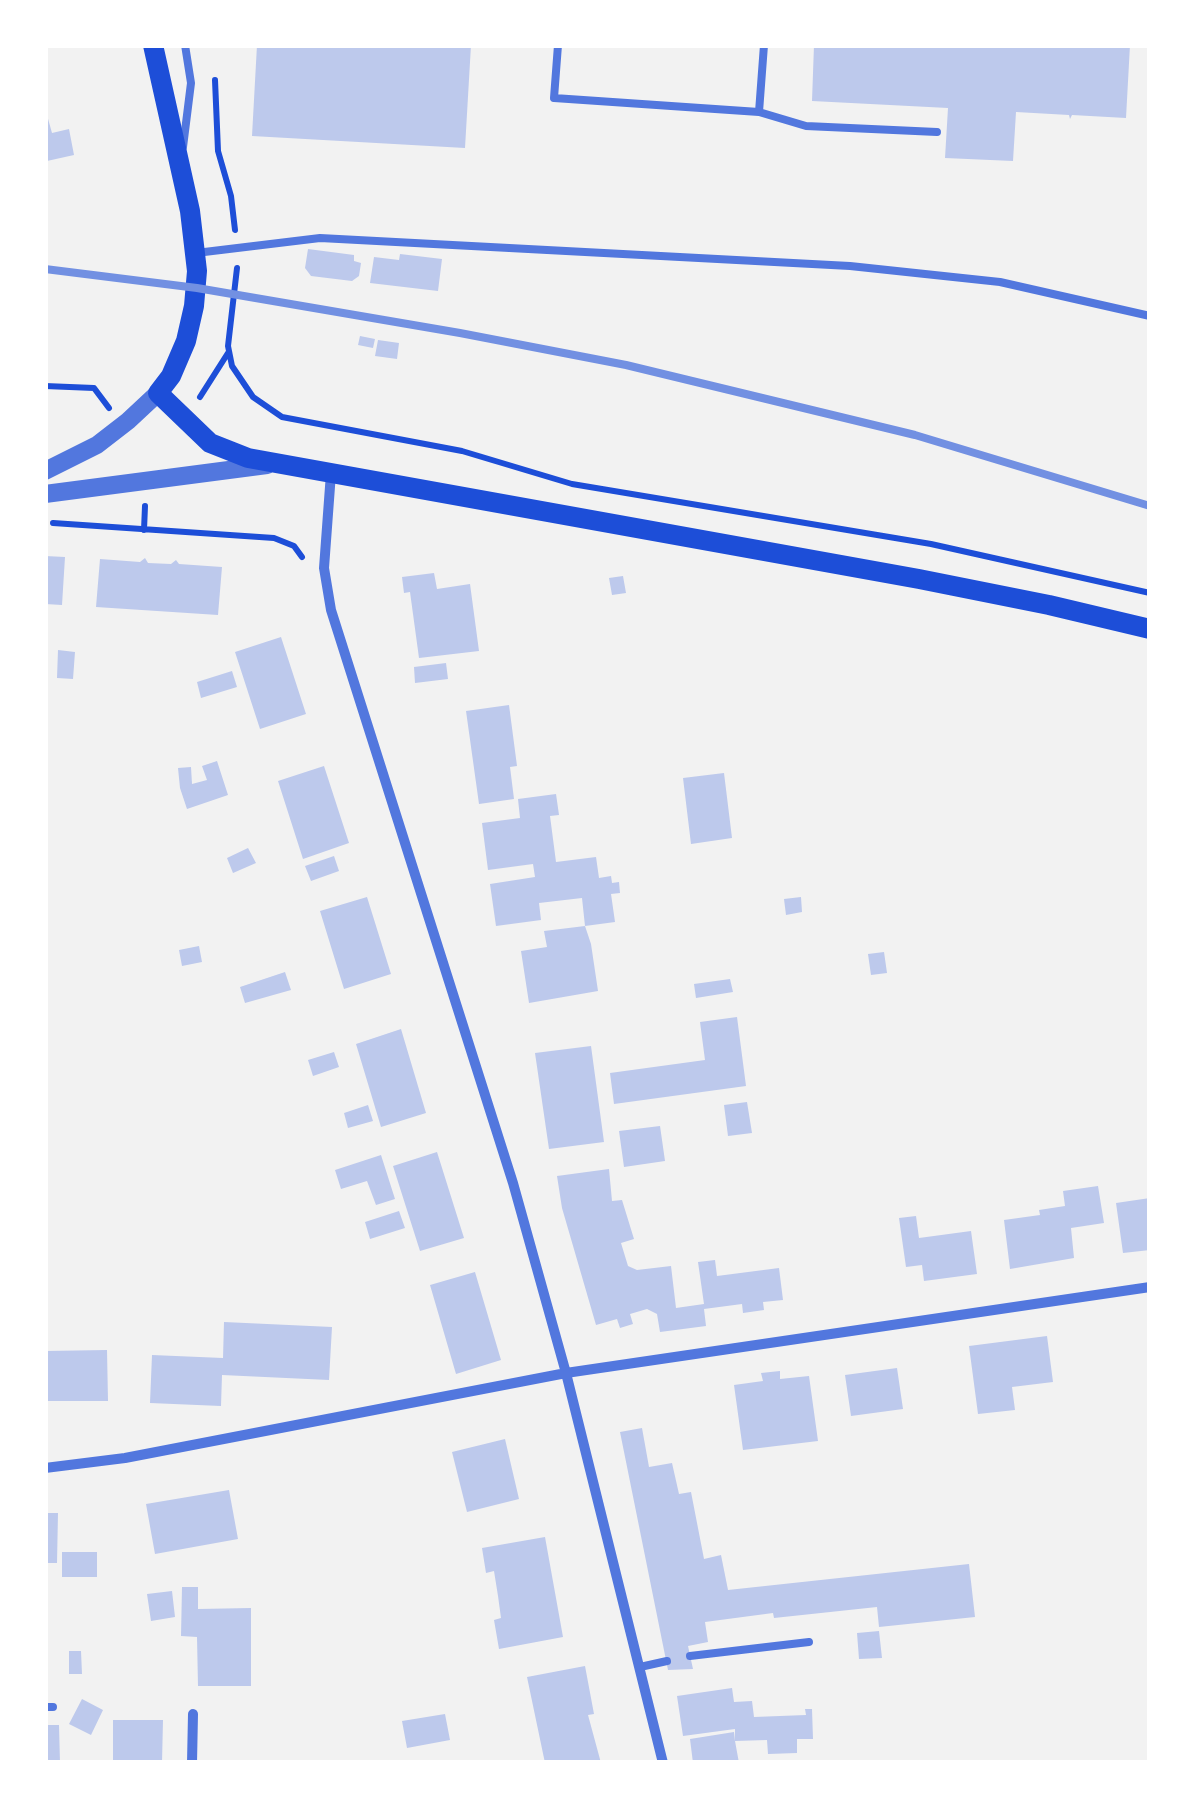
<!DOCTYPE html>
<style>
body{margin:0}
#map{position:relative;width:1195px;height:1808px;overflow:hidden;background:#f2f2f2;font-family:"Golos Text",sans-serif}
canvas{display:block}
.frame{position:absolute;inset:0;border:48px solid #fff;pointer-events:none}
</style>
<div id="map">
<canvas width="1195" height="1808"></canvas>
<div class="frame"></div>
</div>
<script>
const ctx = document.querySelector('canvas').getContext('2d');
ctx.lineJoin = 'round';
function fill(path, color) {
  ctx.fillStyle = color;
  ctx.fill(path, 'evenodd');
}
function toPath(rows) {
  const path = new Path2D();
  for (const r of rows) {
    path.moveTo(r[0], r[1]);
    for (let i = 2; i < r.length; i += 2) path.lineTo(r[i], r[i + 1]);
  }
  return path;
}
function trace(path, color, width, dash) {
  ctx.strokeStyle = color;
  ctx.lineWidth = width;
  ctx.lineCap = dash ? 'butt' : 'round';
  ctx.setLineDash(dash || []);
  ctx.stroke(path);
}
fill(toPath([
 [257,45,471,45,465,148,252,136],
 [814,45,1130,45,1126,118,1072,115,1070,119,1069,115,1016,112,1013,161,945,158,948,108,812,101],
 [45,108,52,133,69,129,74,155,47,161],
 [308,249,354,255,354,261,361,263,359,276,352,281,311,276,305,268],
 [400,254,442,259,438,291,370,283,374,257,399,260],
 [360,336,375,339,373,348,358,345],
 [378,340,399,343,397,359,375,356],
 [45,556,65,557,62,605,45,604],
 [145,558,148,563,171,564,176,560,179,564,222,567,218,615,96,607,100,559,140,562],
 [434,573,437,589,470,584,479,651,419,658,410,592,404,593,402,577],
 [623,576,626,593,612,595,609,578],
 [281,637,306,714,260,729,235,652],
 [58,650,75,652,73,679,57,678],
 [446,663,448,679,415,683,414,667],
 [232,671,237,687,201,698,197,682],
 [509,705,517,766,510,767,514,799,479,804,466,711],
 [217,761,228,795,187,809,180,788,178,768,191,767,192,784,207,780,202,766],
 [324,766,349,843,303,859,278,781],
 [724,773,732,838,691,844,683,778],
 [556,794,559,815,550,816,556,862,596,857,599,878,611,876,612,883,619,882,620,893,611,894,615,922,585,926,582,898,539,903,541,920,496,926,490,884,535,877,533,864,488,870,482,823,520,818,518,799],
 [248,848,256,863,233,873,227,858],
 [334,856,339,871,311,881,305,866],
 [367,897,391,974,344,989,320,911],
 [801,897,802,912,786,915,784,899],
 [585,926,591,944,598,991,529,1003,521,951,547,947,544,931],
 [199,946,202,962,182,966,179,950],
 [884,952,887,973,871,975,868,954],
 [285,972,291,990,245,1003,240,987],
 [730,979,733,992,696,998,694,984],
 [737,1017,746,1086,614,1104,610,1073,705,1060,700,1022],
 [401,1029,426,1113,381,1127,356,1044],
 [591,1046,604,1142,549,1149,535,1053],
 [334,1052,339,1067,313,1076,308,1060],
 [747,1102,752,1133,728,1136,724,1105],
 [368,1105,373,1121,348,1128,344,1113],
 [660,1126,665,1161,624,1167,619,1131],
 [437,1152,464,1238,420,1251,393,1166],
 [381,1155,395,1199,376,1205,367,1181,341,1189,335,1170],
 [609,1169,612,1201,622,1200,634,1239,621,1243,628,1266,637,1270,671,1266,676,1308,704,1304,698,1262,715,1260,717,1276,779,1268,783,1300,763,1302,764,1310,743,1313,742,1304,704,1309,706,1326,660,1332,657,1314,647,1309,630,1314,633,1324,620,1328,617,1319,596,1325,562,1208,557,1176],
 [1098,1186,1104,1223,1071,1228,1074,1258,1010,1269,1004,1220,1040,1215,1039,1210,1065,1206,1063,1191],
 [1150,1198,1150,1250,1123,1253,1116,1203],
 [399,1211,405,1228,370,1239,365,1222],
 [916,1216,919,1238,971,1231,977,1274,924,1281,922,1265,906,1267,899,1218],
 [475,1272,501,1360,456,1374,430,1285],
 [224,1322,332,1327,329,1380,222,1375,221,1406,150,1403,152,1355,223,1358],
 [1047,1336,1053,1382,1012,1387,1015,1410,978,1414,969,1346],
 [107,1350,108,1401,45,1401,45,1351],
 [897,1368,903,1409,851,1416,845,1375],
 [780,1371,780,1379,809,1376,818,1441,743,1450,734,1385,763,1381,761,1373],
 [642,1428,649,1467,672,1463,679,1494,691,1492,704,1559,721,1555,728,1590,969,1564,975,1617,879,1627,877,1607,774,1618,773,1613,705,1622,708,1642,688,1646,693,1669,668,1670,620,1432],
 [505,1439,519,1499,467,1512,452,1452],
 [229,1490,238,1539,155,1554,146,1504],
 [45,1513,58,1513,57,1563,45,1563],
 [545,1537,563,1637,499,1649,494,1620,501,1618,498,1596,494,1571,486,1573,482,1548],
 [62,1552,97,1552,97,1577,62,1577],
 [182,1587,198,1587,198,1609,251,1608,251,1686,198,1686,197,1637,181,1636],
 [172,1591,175,1617,151,1621,147,1594],
 [879,1631,882,1658,859,1659,857,1633],
 [69,1651,81,1651,82,1674,69,1674],
 [585,1666,594,1714,588,1715,601,1763,545,1763,527,1677],
 [732,1688,734,1702,752,1701,754,1717,806,1715,805,1709,812,1709,813,1739,797,1739,797,1753,768,1754,767,1740,735,1741,739,1763,693,1763,690,1739,734,1732,735,1741,735,1729,683,1736,677,1696],
 [82,1699,103,1710,91,1735,69,1724],
 [445,1714,450,1740,407,1748,402,1721],
 [113,1720,163,1720,162,1763,113,1763],
 [45,1725,59,1725,60,1763,45,1763]
]), '#bdc9ec');
trace(toPath([
 [215,80,218,151,231,196,235,230],
 [237,268,228,346,232,366,253,397,282,417,462,451,572,484,931,544,1150,593],
 [45,386,94,388,109,408],
 [200,397,228,353],
 [53,523,274,538,294,546,302,557],
 [144,530,145,506]
]), '#1d4ed8', 6);
trace(toPath([
 [558,45,554,98,759,112,764,45],
 [759,112,806,126,937,132],
 [183,147,191,83,185,45],
 [196,253,320,238,850,266,1000,282,1150,316],
 [690,1656,809,1642],
 [640,1667,667,1661],
 [45,1707,53,1707]
]), '#5277de', 8);
trace(toPath([
 [331,473,324,568,331,610,513,1183,566,1373,663,1763],
 [45,1468,125,1458,566,1373,1150,1287],
 [192,1763,193,1714]
]), '#5277de', 10);
trace(toPath([
 [45,471,97,445,128,421,158,393],
 [45,494,267,465]
]), '#5277de', 18);
trace(toPath([
 [153,45,190,211,197,271,194,306,186,341,171,376,158,393,210,443,248,458,919,579,1049,605,1150,629]
]), '#1d4ed8', 20);
trace(toPath([
 [45,269,197,288,460,333,626,365,915,435,1150,506]
]), '#7290e2', 8);
</script>
